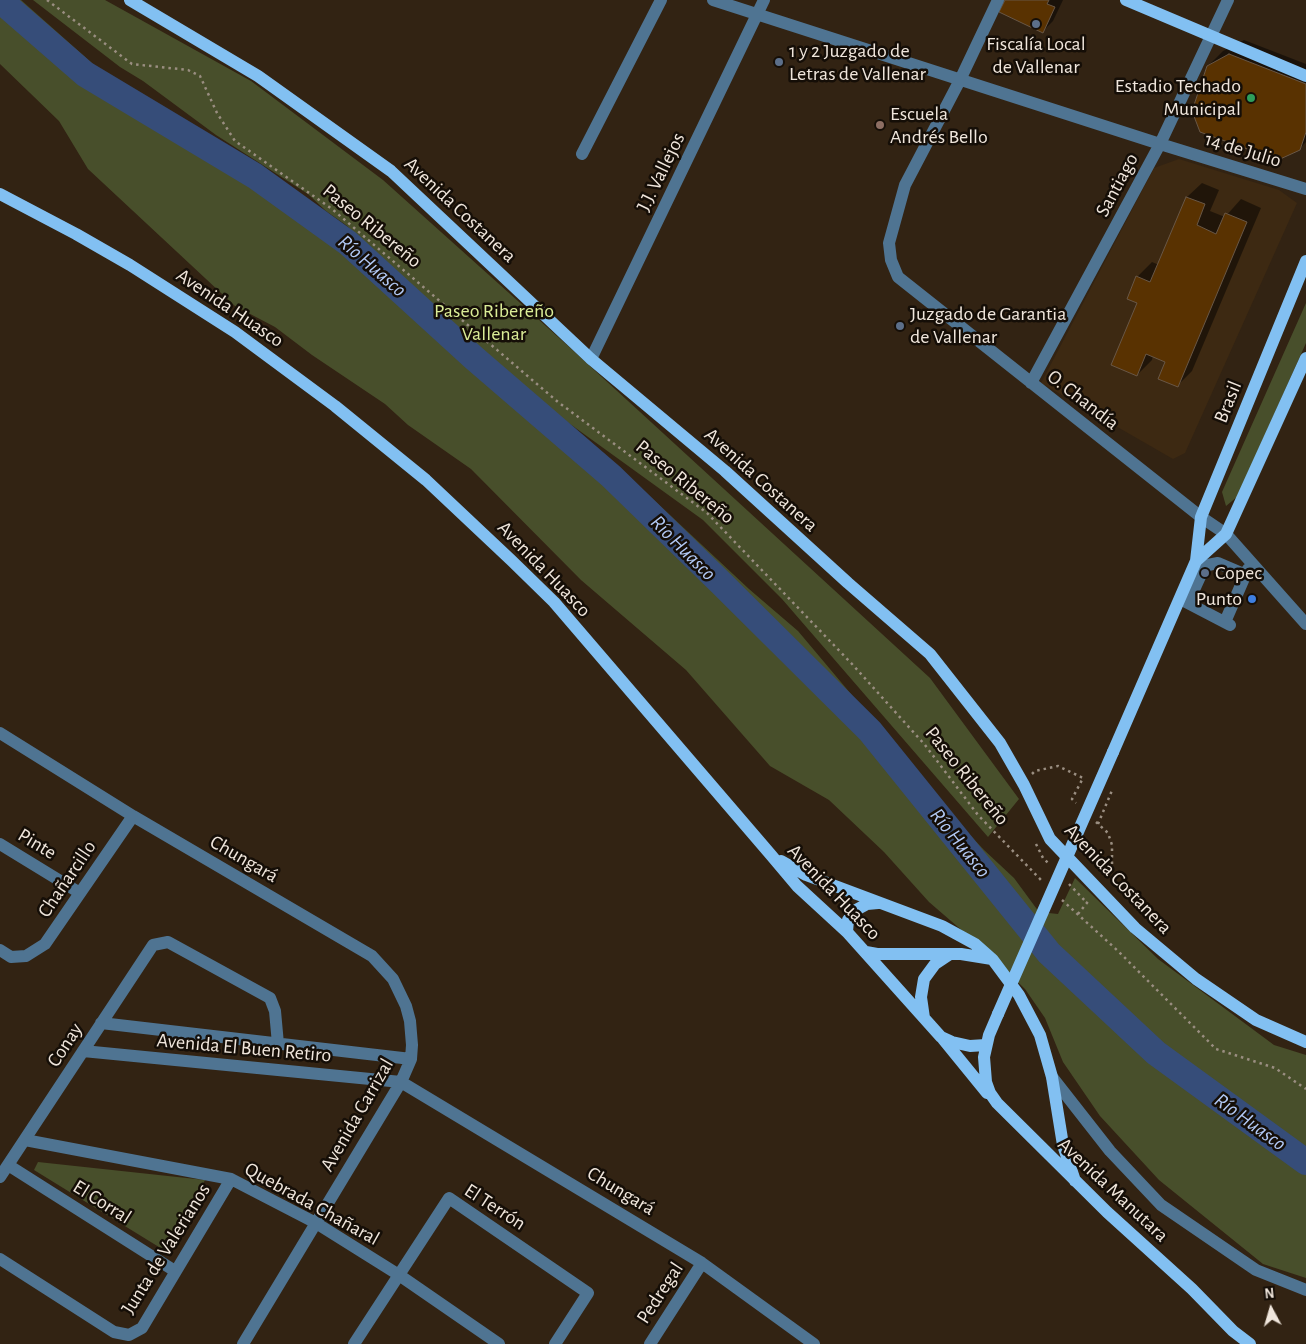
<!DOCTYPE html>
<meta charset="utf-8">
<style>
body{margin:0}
#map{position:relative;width:1306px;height:1344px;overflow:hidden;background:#322313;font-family:"Alegreya Sans",sans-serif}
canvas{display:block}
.north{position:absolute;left:1246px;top:1284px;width:50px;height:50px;-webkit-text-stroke:4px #150e07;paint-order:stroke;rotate:354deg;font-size:14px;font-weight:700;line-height:20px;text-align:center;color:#f0e6dc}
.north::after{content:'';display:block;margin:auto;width:18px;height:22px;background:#f0e6dc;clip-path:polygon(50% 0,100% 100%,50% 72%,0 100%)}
</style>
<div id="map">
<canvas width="1306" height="1344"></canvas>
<div class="north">N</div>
</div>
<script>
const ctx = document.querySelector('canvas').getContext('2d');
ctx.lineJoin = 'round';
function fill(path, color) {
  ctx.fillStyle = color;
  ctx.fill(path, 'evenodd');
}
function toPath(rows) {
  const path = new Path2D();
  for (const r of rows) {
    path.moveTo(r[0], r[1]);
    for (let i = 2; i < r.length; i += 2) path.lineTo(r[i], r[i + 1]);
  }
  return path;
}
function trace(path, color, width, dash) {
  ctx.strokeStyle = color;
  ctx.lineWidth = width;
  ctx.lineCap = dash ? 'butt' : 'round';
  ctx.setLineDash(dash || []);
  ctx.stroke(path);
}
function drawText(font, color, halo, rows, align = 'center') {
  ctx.font = font + ' "Alegreya Sans",sans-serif';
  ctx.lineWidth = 5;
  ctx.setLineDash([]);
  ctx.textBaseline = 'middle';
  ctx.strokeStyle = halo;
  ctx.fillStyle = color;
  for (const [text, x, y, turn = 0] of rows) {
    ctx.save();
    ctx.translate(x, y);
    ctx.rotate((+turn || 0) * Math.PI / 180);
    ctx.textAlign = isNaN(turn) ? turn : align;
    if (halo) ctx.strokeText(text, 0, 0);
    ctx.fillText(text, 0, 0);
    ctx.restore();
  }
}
fill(toPath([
 [1179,159,1279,190,1297,203,1185,453,1173,459,1041,383,1154,168]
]), '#3d2912');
fill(toPath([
 [0,0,21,0,129,96,254,182,321,224,440,317,346,225,326,211,308,194,216,135,143,81,120,67,33,0,105,0,251,81,383,180,567,345,930,678,1019,799,988,837,782,599,703,520,541,403,502,371,499,386,590,463,609,458,749,589,798,631,888,738,942,805,984,850,1014,878,1039,912,1058,914,1075,878,1158,959,1274,1045,1306,1055,1306,1278,1263,1264,1159,1180,1100,1116,1063,1062,1045,1018,1025,989,980,946,929,902,884,852,829,800,770,766,686,670,581,580,471,469,408,425,385,404,312,355,275,327,235,306,88,169,59,121,0,64],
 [1306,303,1306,343,1237,497,1226,506,1222,492],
 [38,1162,205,1180,167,1252,34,1170]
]), '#484f2b');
fill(toPath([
 [1006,0,1063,0,1053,21,1043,31],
 [1244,40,1306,64,1306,142,1299,149,1208,66,1223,51],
 [1202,183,1219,190,1210,211,1225,217,1241,199,1261,208,1192,371,1177,386,1167,361,1153,355,1152,360,1137,375,1137,277,1152,262,1159,265,1187,197]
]), '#0007');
trace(toPath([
 [0,0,85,74,255,176,348,243,474,358,611,476,721,583,870,731,1049,953,1156,1053,1306,1162]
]), '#364d79', 26);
const building = toPath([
 [1005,0,1049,0,1047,4,1055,7,1043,33,999,12,1005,0],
 [1229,54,1306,84,1306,132,1300,150,1278,160,1200,132,1192,111,1207,66,1229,54],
 [1186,197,1205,204,1197,225,1216,234,1225,213,1247,222,1178,387,1158,379,1165,362,1146,354,1137,376,1111,365,1137,303,1127,299,1136,276,1150,282,1186,197]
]);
fill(building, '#593201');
trace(building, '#695746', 1);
trace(toPath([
 [47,0,132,64,188,70,200,76,217,113,235,141,332,209,558,402,707,513,852,664,925,745,978,815,1042,881],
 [1032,774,1035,771,1058,766,1083,778,1072,799,1076,803],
 [1096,822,1108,833,1112,845,1112,865,1107,880],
 [1098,824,1113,788],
 [1036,844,1043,858,1049,864],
 [1069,884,1087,903],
 [1062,900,1118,951,1216,1049,1275,1068,1306,1089],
 [1078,914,1090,899]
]), '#9a8e81', 2.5, [2.5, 4]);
trace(toPath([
 [713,0,1160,144,1306,189],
 [998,0,960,80,905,185,889,243,891,260,898,277,1201,517,1226,534,1306,624],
 [582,154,661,0],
 [591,359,764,0],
 [1031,383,1160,144,1228,0],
 [1182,600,1230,625],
 [1188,603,1203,570,1208,565,1218,563,1246,575],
 [1225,622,1248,569],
 [0,733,133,816,372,956,393,979,406,1006,410,1021,412,1045,411,1059,401,1082,243,1344],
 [0,844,80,893],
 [0,950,11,957,26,956,45,944,133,816],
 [101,1023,411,1059],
 [83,1051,401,1082,702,1263,814,1344],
 [1052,1077,1110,1151,1161,1205,1256,1270,1306,1290],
 [25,1140,231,1179,316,1223,399,1275,499,1344],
 [8,1165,175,1271],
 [0,1177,153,945,168,942,270,998,275,1011,278,1044],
 [0,1259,114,1332,129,1335,142,1328,231,1179],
 [354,1344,449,1198,588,1293,555,1344],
 [650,1344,702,1263]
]), '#4f7492', 12);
trace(toPath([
 [130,0,258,76,391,171,591,359,725,471,848,583,930,654,1000,743,1024,785,1050,839,1135,928,1196,979,1256,1020,1306,1042],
 [1126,0,1306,76],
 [0,194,76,234,130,265,235,332,335,406,426,480,512,561,554,602,771,855,797,886,847,932,941,1037,952,1042,970,1046,986,1045],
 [1196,561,1226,534,1306,358],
 [1113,752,1196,561,1201,517,1306,261],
 [781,861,806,875,942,926,975,944,993,960,1019,995,1040,1035,1052,1077,1063,1145,1075,1181],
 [847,932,848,920,856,910,867,904,878,903],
 [866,952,877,954,961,954,992,959],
 [998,1014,989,1035,984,1057,986,1082,990,1093,997,1103,1107,1212,1192,1289,1233,1331,1250,1344],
 [924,1018,921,997,924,979,935,964,950,954],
 [943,1039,987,1093]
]), '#82c0f2', 12);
trace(toPath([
 [998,1014,1113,752]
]), '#82c0f2', 12);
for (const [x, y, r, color] of [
 [1036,24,5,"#5c6f8a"],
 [779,62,5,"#5c6f8a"],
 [1251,98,5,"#2e9e5b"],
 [880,125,5,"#8d6e63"],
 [900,326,5,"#5c6f8a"],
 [1205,573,5,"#5c6f8a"],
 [1252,599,5,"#3f7fe0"]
]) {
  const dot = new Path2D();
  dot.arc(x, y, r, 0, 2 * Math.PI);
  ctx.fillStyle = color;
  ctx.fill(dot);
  trace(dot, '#150e07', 2);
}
drawText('20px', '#f0e6dc', '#150e07', [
 ["Fiscalía Local",1036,44,"center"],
 ["de Vallenar",1036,67,"center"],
 ["1 y 2 Juzgado de",789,51],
 ["Letras de Vallenar",789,74],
 ["Estadio Techado",1241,86,"right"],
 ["Municipal",1241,109,"right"],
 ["Escuela",890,114],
 ["Andrés Bello",890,137],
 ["Juzgado de Garantia",910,314],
 ["de Vallenar",910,337],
 ["Copec",1215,573],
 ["Punto",1242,599,"right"]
], 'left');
drawText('20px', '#f0e6dc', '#150e07', [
 ["14 de Julio",1243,150,17],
 ["J.J. Vallejos",661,172,-64],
 ["Santiago",1117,185,-62],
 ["Avenida Costanera",460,210,43],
 ["Paseo Ribereño",372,226,39],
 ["Avenida Huasco",230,308,34],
 ["O. Chandía",1083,400,38],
 ["Brasil",1228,402,-68],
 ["Avenida Costanera",761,480,42],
 ["Paseo Ribereño",685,482,39],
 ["Avenida Huasco",544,569,46],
 ["Paseo Ribereño",967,776,51],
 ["Pinte",37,844,31],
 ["Chungará",244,859,30],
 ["Chañarcillo",67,879,-56],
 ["Avenida Costanera",1118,879,46],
 ["Avenida Huasco",834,892,46],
 ["Conay",65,1045,-57],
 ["Avenida El Buen Retiro",244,1048,5],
 ["Avenida Carrizal",357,1115,-60],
 ["Avenida Manutara",1113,1190,43],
 ["Chungará",621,1191,31],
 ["El Corral",102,1202,32],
 ["Quebrada Chañaral",312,1204,29],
 ["El Terrón",495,1207,33],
 ["Junta de Valerianos",166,1249,-58],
 ["Pedregal",660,1293,-57]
]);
drawText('20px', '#dbed97', '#150e07', [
 ["Paseo Ribereño",494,311],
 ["Vallenar",494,334]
]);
drawText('italic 21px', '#b2c9f5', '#150e07', [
 ["Río Huasco",372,266,41],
 ["Río Huasco",683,548,45],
 ["Río Huasco",960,843,51],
 ["Río Huasco",1250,1122,36]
]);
</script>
